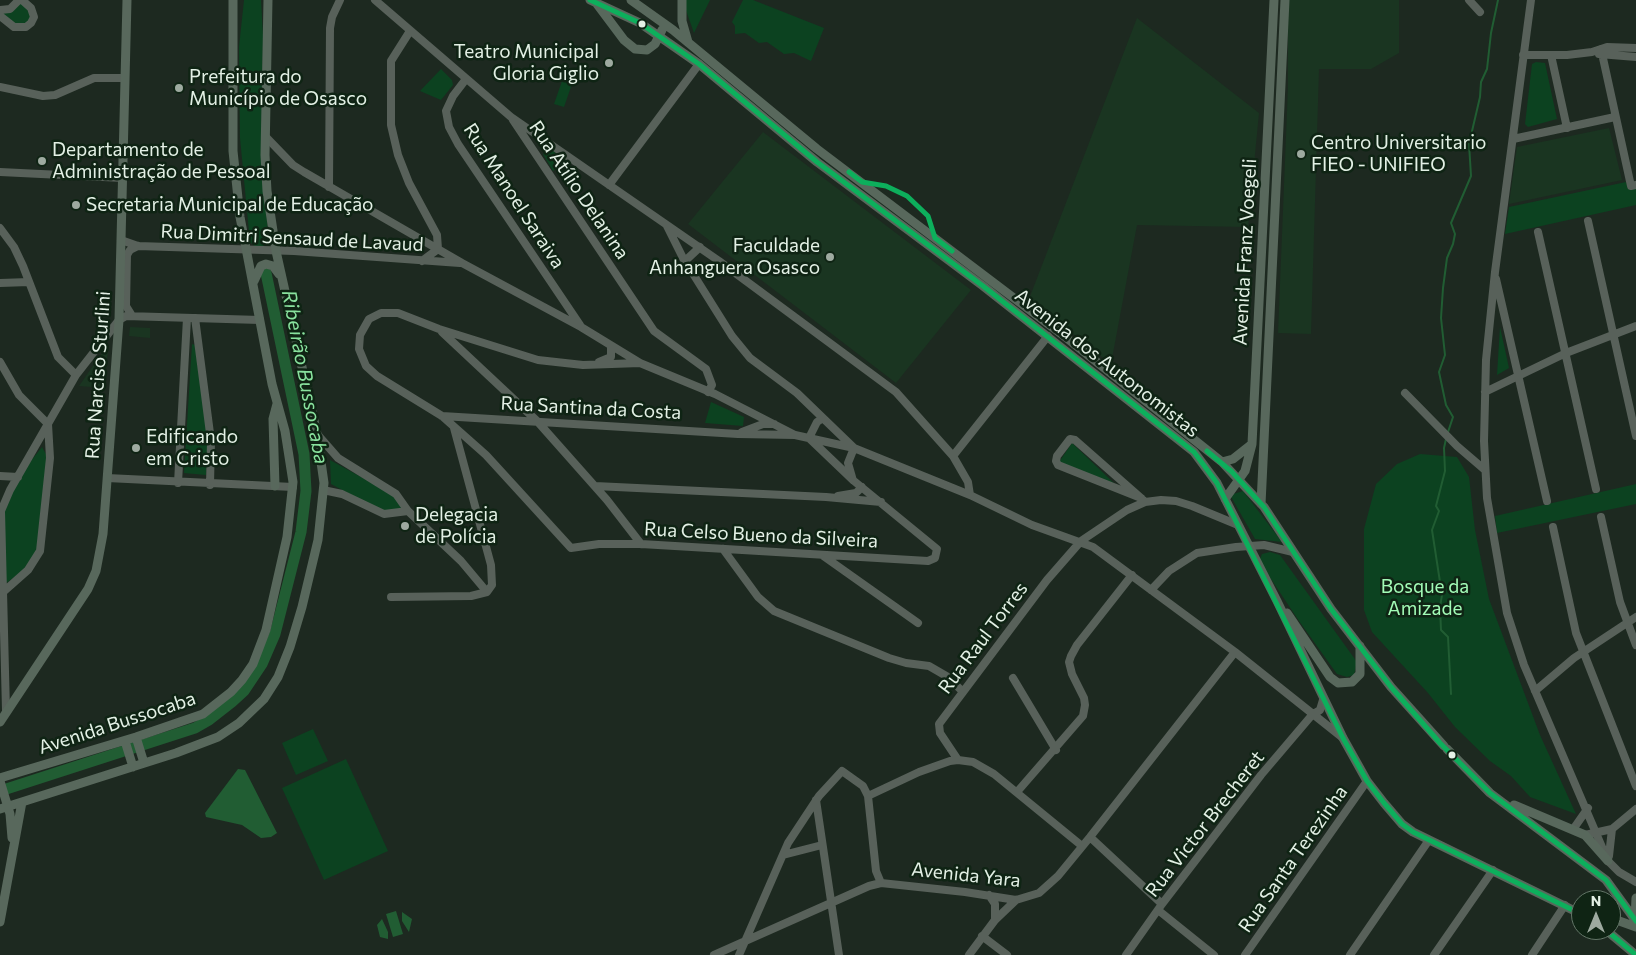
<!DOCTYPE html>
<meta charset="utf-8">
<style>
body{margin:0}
#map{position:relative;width:1636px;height:955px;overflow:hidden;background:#1d2920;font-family:Commissioner,sans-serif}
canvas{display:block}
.north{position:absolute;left:1571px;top:890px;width:50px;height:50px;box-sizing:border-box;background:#0f2414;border:1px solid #647668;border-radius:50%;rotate:0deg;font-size:14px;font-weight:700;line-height:20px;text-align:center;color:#e3f0e5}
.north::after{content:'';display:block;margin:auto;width:18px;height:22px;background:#9eaaa0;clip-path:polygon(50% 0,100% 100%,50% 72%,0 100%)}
</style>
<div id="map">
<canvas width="1636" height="955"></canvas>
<div class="north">N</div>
</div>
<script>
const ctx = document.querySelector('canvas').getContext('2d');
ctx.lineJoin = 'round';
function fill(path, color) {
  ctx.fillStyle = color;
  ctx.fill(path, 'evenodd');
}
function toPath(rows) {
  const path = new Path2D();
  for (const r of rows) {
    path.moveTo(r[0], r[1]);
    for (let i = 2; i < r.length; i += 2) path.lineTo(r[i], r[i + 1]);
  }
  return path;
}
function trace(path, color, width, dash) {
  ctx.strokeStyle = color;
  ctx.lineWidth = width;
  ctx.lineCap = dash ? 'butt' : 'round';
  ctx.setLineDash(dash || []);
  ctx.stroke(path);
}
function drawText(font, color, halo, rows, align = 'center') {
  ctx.font = font + ' Commissioner,sans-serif';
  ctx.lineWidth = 5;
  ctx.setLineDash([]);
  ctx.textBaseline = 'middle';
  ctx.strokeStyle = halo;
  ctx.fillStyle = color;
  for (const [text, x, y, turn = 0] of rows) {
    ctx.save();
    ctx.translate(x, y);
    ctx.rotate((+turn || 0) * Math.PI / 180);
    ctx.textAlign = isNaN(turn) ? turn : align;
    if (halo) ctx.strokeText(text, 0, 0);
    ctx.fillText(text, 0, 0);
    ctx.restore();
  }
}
fill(toPath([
 [1288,0,1399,0,1399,53,1371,69,1319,69,1311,334,1278,333,1288,87],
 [1137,18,1259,113,1248,227,1137,225,1111,364,1029,299],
 [1609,128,1622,180,1509,204,1517,147],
 [763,132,971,290,896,383,688,224],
 [130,327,150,328,150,338,129,336],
 [104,350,108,350,104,388,79,386]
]), '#1a3521');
fill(toPath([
 [244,0,261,0,263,36,261,164,269,240,263,246,256,247,250,242,240,138,239,47],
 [684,0,710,0,694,33,683,2],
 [743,0,753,0,824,28,811,61,794,53,784,54,767,42,759,43,745,33,735,34,735,26,732,22],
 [21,1,27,6,31,16,30,22,20,27,1,13],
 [1536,62,1545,63,1557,119,1528,127,1525,124,1532,64],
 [441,69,452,80,453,85,441,100,420,91],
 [562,81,572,84,564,107,554,104],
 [549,148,566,160,553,171,543,154],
 [1626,182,1628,189,1636,188,1636,205,1505,234,1509,207],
 [1500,327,1509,368,1497,375],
 [192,344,195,345,208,441,206,475,184,473],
 [711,402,744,417,743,426,705,423],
 [1072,443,1118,487,1059,462],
 [42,447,47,456,37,552,23,571,5,584,4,505,22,472],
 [1420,454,1457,457,1469,477,1475,530,1489,599,1540,735,1576,814,1530,797,1511,776,1490,761,1455,727,1428,693,1372,632,1364,610,1364,529,1376,484,1397,464],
 [330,460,394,495,403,507,398,511,385,511,370,505,331,484],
 [1636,484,1636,504,1497,533,1495,516],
 [1243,491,1282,542,1255,539,1230,495],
 [1270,552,1280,555,1357,662,1354,675,1347,677,1337,674,1299,621,1259,561,1262,554],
 [313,729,328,761,296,775,282,743],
 [346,759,388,851,324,880,282,788]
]), '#0c4220');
fill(toPath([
 [238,769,245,770,277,833,271,837,261,838,242,825,206,817,205,813],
 [396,911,403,934,393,937,386,914],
 [402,912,412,919,409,932,402,921],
 [382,919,388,932,388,939,380,937,377,925]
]), '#215d33');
trace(toPath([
 [1448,432,1453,417,1446,405,1439,372,1445,355,1441,318,1443,288,1447,258,1453,244,1455,234,1451,223,1471,176,1469,144,1480,97,1481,82,1487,69,1491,33,1498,0],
 [1446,439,1444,448,1445,471,1436,506,1439,511,1432,530,1442,595,1440,607,1441,630,1448,637,1451,694]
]), '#215d33', 2);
trace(toPath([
 [0,791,195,728,209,720,232,702,244,691,262,664,275,634,301,532,306,491,304,454,266,273]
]), '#215d33', 11);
trace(toPath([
 [375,0,511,117,719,261,896,392,953,456,968,482,970,495],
 [1469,0,1480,12],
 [1531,0,1495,272,1486,360,1484,441,1487,498,1507,613,1524,665,1608,861,1619,872,1636,882],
 [0,10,10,9,19,0],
 [0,16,14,27,26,27,31,23,34,17,31,8,22,0],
 [410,31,391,61,391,125,398,155,409,183,437,235,438,249],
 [1601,49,1631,186,1636,185],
 [1599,54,1636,57],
 [1523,55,1567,55,1592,52,1607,47,1636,48],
 [1551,55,1567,128],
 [466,79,453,96,446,111,449,127,458,144,580,325],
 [0,87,43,96,55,95,94,78,125,78],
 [513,120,654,331,706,369,712,385,708,392],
 [266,137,293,165,304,172,462,263,581,327,640,363,715,394,795,435,854,448,970,495,1032,525,1093,547,1235,652,1343,738],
 [1513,139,1615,117],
 [0,172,123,178],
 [609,185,699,64],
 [329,187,330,28,332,17,340,0],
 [1588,221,1636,436],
 [667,226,684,260],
 [0,228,14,247,23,266,58,357,76,375],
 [1538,232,1596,489],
 [121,240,138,246,294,251,460,263],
 [700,247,685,261,732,336,750,358,797,393,854,448,848,463,852,477],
 [422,261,438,249],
 [1496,279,1547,501],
 [0,283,29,282],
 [131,314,126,306,127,255,130,250,138,246],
 [195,318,211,441,210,485],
 [442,332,537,421,607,500,641,544],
 [0,362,19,395,48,424,50,458,40,551,28,570,2,593],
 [599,362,611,357,611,347],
 [640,363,583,365,538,360,439,329,398,313,381,313,369,319,360,335,359,349,366,366,377,376,442,416,486,455,571,548,599,544,641,544,928,561,935,558,937,549,854,481,809,438],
 [1485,392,1566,353,1636,326],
 [1405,393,1457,446,1485,470],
 [442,416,738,434,795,435],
 [742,432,763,424,774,424],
 [317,434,338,458,396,494,408,511,461,561,487,592],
 [809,438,817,422,823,418],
 [953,456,1048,336],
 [0,476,18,477],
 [107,478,293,487],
 [178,483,187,318],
 [595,486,826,497,881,502],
 [323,490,342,494,384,514,408,511],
 [838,496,856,493,862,487],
 [1141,498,1058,465,1056,461,1057,456,1070,439,1075,440,1141,498,1145,502],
 [1601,517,1620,602,1636,645],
 [1553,527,1576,633,1636,786],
 [723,549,758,597,774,611,889,658,906,663,929,666,948,677,963,692],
 [822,555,918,623],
 [1151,590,1169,571,1197,553,1236,547,1264,545,1293,552],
 [391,597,471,596,487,592,492,585,491,565,454,428],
 [1013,678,1056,750],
 [1535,691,1574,658,1636,617],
 [6,711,1,511,10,490,76,375,119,320,126,316,260,320],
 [958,760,940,733,939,724,1047,580,1081,541,1127,510,1145,502,1161,500,1176,501,1192,506,1238,525],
 [1017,792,1083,716,1085,705,1084,698,1072,674,1069,662,1071,656,1077,645,1132,575],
 [816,800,839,955],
 [1574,828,1588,808],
 [1585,835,1612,829,1636,809],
 [1090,837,1162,904],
 [783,855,822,845],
 [1609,856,1612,829],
 [881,883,876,871,868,796,919,772,950,761,958,760,973,762,994,774,1082,846],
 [989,895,995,904,995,920],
 [1158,910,1214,955],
 [982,936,1007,955],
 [714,955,869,886,881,883,965,892,1016,900,1039,893,1058,876,1090,837,1235,652],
 [739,955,788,843,819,796,842,771,863,786,868,796],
 [969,955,995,920,1016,900],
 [1126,955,1162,904,1261,775,1312,715,1320,710,1323,700],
 [1245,955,1367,781],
 [1350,955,1429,840],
 [1434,955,1493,870],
 [1532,955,1565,905]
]), '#58615a', 8);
trace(toPath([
 [590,0,640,23,699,64,817,162,983,286,1194,452,1217,483,1277,601,1343,738,1367,781,1384,803,1402,824,1413,832,1581,914],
 [631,0,673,30,817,149,1068,339,1222,462,1264,507,1331,609,1391,687,1444,746],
 [682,0,682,21,688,42],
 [597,4,624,40,635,49,647,50,655,44,662,30],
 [254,281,261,266,266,264,273,266,279,274],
 [1222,462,1233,459,1252,444],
 [275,486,273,419,277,404],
 [1225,499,1245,471,1252,444,1274,0],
 [1261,504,1285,0],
 [1287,613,1330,677,1338,683,1352,682,1360,674,1360,646],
 [0,722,88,589,96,571,103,534,119,320,127,0],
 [136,737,144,763],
 [125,741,133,767],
 [1447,749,1490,793,1606,880,1636,921],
 [0,778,136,737,203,714,231,692,242,680,253,664,266,630,287,537,293,482,285,431,272,384,240,217,233,151,233,0],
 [0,781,10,814,12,838],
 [1514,805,1585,835,1608,861],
 [0,809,176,753,218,737,239,723,264,699,278,677,290,647,302,607,318,540,324,483,317,434,276,251,267,191,265,155,268,0],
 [1611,918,1636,927],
 [1635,919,1636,898],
 [0,922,22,802],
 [1606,930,1636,955]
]), '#58685c', 9);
trace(toPath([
 [590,0,640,23,699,64,817,162,983,286,1194,452,1217,483,1343,738,1367,781,1384,803,1402,824,1413,832,1581,914],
 [849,172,862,182,886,186,907,196,928,216,935,238,952,251],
 [1207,451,1232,472,1264,507,1331,609,1391,687,1440,743,1490,793,1606,880,1636,921],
 [1606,930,1636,955]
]), '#0daf5c', 5);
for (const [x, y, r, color] of [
 [642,24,4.5,"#e3f0e5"],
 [609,63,5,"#9eaaa0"],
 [179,88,5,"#9eaaa0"],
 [1301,154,5,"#9eaaa0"],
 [42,161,5,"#9eaaa0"],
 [76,205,5,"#9eaaa0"],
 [830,257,5,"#9eaaa0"],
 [136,448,5,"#9eaaa0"],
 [405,526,5,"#9eaaa0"],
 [1452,755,4.5,"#e3f0e5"]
]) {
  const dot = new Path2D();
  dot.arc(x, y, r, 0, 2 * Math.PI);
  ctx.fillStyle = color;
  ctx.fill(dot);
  trace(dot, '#0f2414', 2);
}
drawText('19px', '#e3f0e5', '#0f2414', [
 ["Teatro Municipal",599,52,"right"],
 ["Gloria Giglio",599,74,"right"],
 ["Prefeitura do",189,77],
 ["Município de Osasco",189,99],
 ["Centro Universitario",1311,143],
 ["FIEO - UNIFIEO",1311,165],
 ["Departamento de",52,150],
 ["Administração de Pessoal",52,172],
 ["Secretaria Municipal de Educação",86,205],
 ["Faculdade",820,246,"right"],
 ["Anhanguera Osasco",820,268,"right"],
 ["Edificando",146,437],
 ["em Cristo",146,459],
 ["Delegacia",415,515],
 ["de Polícia",415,537]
], 'left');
drawText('19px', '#e3f0e5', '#0f2414', [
 ["Rua Atílio Delanina",579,190,56],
 ["Rua Manoel Saraiva",514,196,57],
 ["Rua Dimitri Sensaud de Lavaud",292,238,3],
 ["Avenida Franz Voegeli",1245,252,-87],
 ["Avenida dos Autonomistas",1107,363,38],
 ["Rua Narciso Sturlini",98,375,-86],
 ["Rua Santina da Costa",591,408,3],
 ["Rua Celso Bueno da Silveira",761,535,3],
 ["Rua Raul Torres",983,638,-53],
 ["Avenida Bussocaba",117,723,-18],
 ["Rua Victor Brecheret",1205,824,-52],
 ["Rua Santa Terezinha",1293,859,-55],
 ["Avenida Yara",966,875,6]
]);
drawText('19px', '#a2fbb6', '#0f2414', [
 ["Bosque da",1425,587],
 ["Amizade",1425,609]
]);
drawText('italic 20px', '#89e29e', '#0f2414', [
 ["Ribeirão Bussocaba",305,377,79]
]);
</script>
